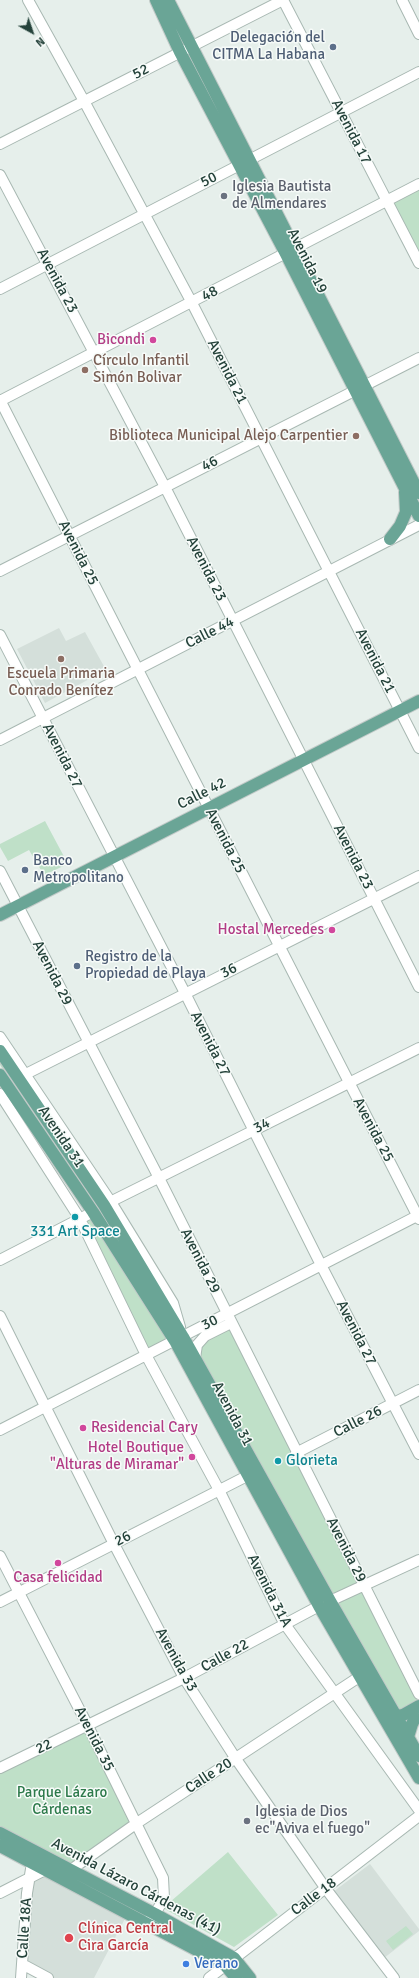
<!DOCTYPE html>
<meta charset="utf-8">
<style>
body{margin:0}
#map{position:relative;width:419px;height:1978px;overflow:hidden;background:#e6efeb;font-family:Signika,sans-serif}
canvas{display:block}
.north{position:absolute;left:12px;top:12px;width:40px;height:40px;-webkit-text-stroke:3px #f7fbf9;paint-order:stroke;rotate:140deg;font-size:11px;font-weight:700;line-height:16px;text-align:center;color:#24423a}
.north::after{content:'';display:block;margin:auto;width:14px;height:18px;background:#24423a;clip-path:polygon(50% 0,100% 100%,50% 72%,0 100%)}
</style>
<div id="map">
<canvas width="419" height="1978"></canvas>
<div class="north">N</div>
</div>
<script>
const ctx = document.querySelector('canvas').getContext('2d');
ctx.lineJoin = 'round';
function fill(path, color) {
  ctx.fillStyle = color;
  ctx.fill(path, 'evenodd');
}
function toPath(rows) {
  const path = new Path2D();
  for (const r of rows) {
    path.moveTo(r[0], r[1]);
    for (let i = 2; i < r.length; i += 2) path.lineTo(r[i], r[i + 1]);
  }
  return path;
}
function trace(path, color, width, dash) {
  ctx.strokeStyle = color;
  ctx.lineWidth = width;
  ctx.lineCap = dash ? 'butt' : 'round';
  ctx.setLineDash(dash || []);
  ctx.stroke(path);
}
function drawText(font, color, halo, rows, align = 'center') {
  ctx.font = font + ' Signika,sans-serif';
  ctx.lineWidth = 3;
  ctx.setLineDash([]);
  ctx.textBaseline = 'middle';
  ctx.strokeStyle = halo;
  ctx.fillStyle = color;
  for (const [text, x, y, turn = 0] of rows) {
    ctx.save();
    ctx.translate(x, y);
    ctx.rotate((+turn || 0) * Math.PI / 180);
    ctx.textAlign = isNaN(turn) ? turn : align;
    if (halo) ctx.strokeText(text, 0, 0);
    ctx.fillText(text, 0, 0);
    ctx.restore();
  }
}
fill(toPath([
 [59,628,66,641,85,632,106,670,45,703,17,649],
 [370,1864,419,1929,419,1931,384,1958,333,1892],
 [45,1870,128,1913,94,1978,48,1978,22,1964,29,1878]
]), '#d4dfda');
fill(toPath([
 [419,184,419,263,387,201],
 [45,821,68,864,44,875,29,850,8,861,0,847,0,844],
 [0,1060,100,1208,177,1335,0,1065],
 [93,1212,175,1341,146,1355,81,1221],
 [231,1323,419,1694,419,1706,396,1716,195,1358,203,1345],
 [88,1726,137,1823,70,1869,155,1914,250,1978,236,1978,225,1965,0,1847,0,1768],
 [228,1852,278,1915,234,1947,163,1908],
 [406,1926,413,1934,393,1950,386,1941]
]), '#bfe0c8');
const minor = toPath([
 [28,0,84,101,192,303,419,748],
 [283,0,419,263],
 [402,0,419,34],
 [0,144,283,0],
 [0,175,165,487,419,987],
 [0,289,419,72],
 [0,400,419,1219],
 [0,401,419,184],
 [0,571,419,358],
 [0,635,185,993,321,1265,419,1454],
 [0,740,419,525],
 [0,871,159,1178,419,1694],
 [0,1037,111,1202,173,1303,180,1327],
 [18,1078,419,876],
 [0,1094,80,1219,146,1355,219,1490,284,1623,419,1810],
 [106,1204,419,1048],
 [0,1260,93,1212],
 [0,1316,114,1544,184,1678,236,1759,326,1889,394,1978],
 [195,1358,197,1345,205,1336,231,1323],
 [0,1430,419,1215],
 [296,1453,419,1390],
 [0,1556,88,1726,163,1878,164,1898,155,1914,150,1918],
 [330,1601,419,1560],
 [0,1602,247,1476],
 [0,1768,184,1678,319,1606],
 [65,1874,137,1823,359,1677],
 [0,1893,45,1870],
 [22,1964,48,1978],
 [21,1978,27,1893,33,1857],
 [209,1978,419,1816]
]);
const major = toPath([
 [156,0,180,52,286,254,419,516],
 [168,0,419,493],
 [390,539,400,526,406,512,405,492],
 [0,915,419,701],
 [0,1051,104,1205,183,1337,330,1601,419,1756],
 [0,1075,93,1212,175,1341,319,1606,419,1778],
 [389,1714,396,1716,403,1715,419,1706],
 [408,1737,412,1724,419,1710],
 [0,1833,155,1914,234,1958,250,1978],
 [0,1846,225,1965,236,1978]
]);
trace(minor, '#a8b8b2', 12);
trace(major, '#c2cac8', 14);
trace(minor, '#fff', 10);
trace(major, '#6aa596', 12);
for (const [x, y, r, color] of [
 [333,47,4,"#5c6f8a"],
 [224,196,4,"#6b7280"],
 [153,340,4,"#d1479c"],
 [85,370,4,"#8d6e63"],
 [356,436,4,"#8d6e63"],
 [61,659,4,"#8d6e63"],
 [25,870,4,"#5c6f8a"],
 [332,930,4,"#d1479c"],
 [77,966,4,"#5c6f8a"],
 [75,1217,4,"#0f9aa8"],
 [83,1428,4,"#d1479c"],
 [192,1457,4,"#d1479c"],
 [278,1461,4,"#0f9aa8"],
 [58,1563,4,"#d1479c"],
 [247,1821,4,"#6b7280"],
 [69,1938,5,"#e0444e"],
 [186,1964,4,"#3f7fe0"]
]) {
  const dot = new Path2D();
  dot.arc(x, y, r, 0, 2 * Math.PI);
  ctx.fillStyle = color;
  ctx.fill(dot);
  trace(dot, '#f7fbf9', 1.5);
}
drawText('15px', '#4e5e75', '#f7fbf9', [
 ["Delegación del",325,38,"right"],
 ["CITMA La Habana",325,55,"right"],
 ["Banco",33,861],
 ["Metropolitano",33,878],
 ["Registro de la",85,957],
 ["Propiedad de Playa",85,974]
], 'left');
drawText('15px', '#24423a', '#f7fbf9', [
 ["52",141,72,-27],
 ["Avenida 17",351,132,63],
 ["50",209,180,-27],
 ["Avenida 19",307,261,63],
 ["Avenida 23",57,281,62],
 ["48",210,294,-28],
 ["Avenida 21",227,372,63],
 ["46",210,464,-27],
 ["Avenida 25",78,553,63],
 ["Avenida 23",206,569,63],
 ["Calle 44",210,633,-27],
 ["Avenida 21",375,661,63],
 ["Avenida 27",62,756,63],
 ["Calle 42",202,794,-27],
 ["Avenida 25",225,841,63],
 ["Avenida 23",353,857,63],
 ["36",229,971,-27],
 ["Avenida 29",52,973,63],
 ["Avenida 27",210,1044,63],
 ["34",262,1126,-27],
 ["Avenida 25",373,1130,62],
 ["Avenida 31",61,1137,56],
 ["Avenida 29",200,1261,63],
 ["30",210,1323,-27],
 ["Avenida 27",356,1333,63],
 ["Avenida 31",232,1414,62],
 ["Calle 26",358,1422,-27],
 ["26",123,1539,-27],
 ["Avenida 29",346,1550,63],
 ["Avenida 31A",269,1591,63],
 ["Calle 22",225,1656,-29],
 ["Avenida 33",176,1660,61],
 ["Avenida 35",94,1739,63],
 ["22",44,1747,-26],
 ["Calle 20",209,1776,-33],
 ["Avenida Lázaro Cárdenas (41)",136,1887,28],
 ["Calle 18",314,1897,-37],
 ["Calle 18A",25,1928,-86]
]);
drawText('15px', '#5b616d', '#f7fbf9', [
 ["Iglesia Bautista",232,187],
 ["de Almendares",232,204],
 ["Iglesia de Dios",255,1812],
 ["ec\"Aviva el fuego\"",255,1829]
], 'left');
drawText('15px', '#b23c85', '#f7fbf9', [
 ["Bicondi",145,340],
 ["Hostal Mercedes",324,930],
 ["Residencial Cary",91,1428,"left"],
 ["Hotel Boutique",184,1448],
 ["\"Alturas de Miramar\"",184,1465],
 ["Casa felicidad",58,1578,"center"]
], 'right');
drawText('15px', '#785e54', '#f7fbf9', [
 ["Círculo Infantil",93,361],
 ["Simón Bolivar",93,378],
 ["Biblioteca Municipal Alejo Carpentier",348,436,"right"],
 ["Escuela Primaria",61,674,"center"],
 ["Conrado Benítez",61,691,"center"]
], 'left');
drawText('15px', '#0d838f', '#f7fbf9', [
 ["331 Art Space",75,1232],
 ["Glorieta",286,1461,"left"]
]);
drawText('15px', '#2d7a4b', '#f7fbf9', [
 ["Parque Lázaro",62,1793],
 ["Cárdenas",62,1810]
]);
drawText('15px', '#be3a42', '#f7fbf9', [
 ["Clínica Central",78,1929],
 ["Cira García",78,1946]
], 'left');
drawText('15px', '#366cbe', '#f7fbf9', [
 ["Verano",194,1964]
], 'left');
</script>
